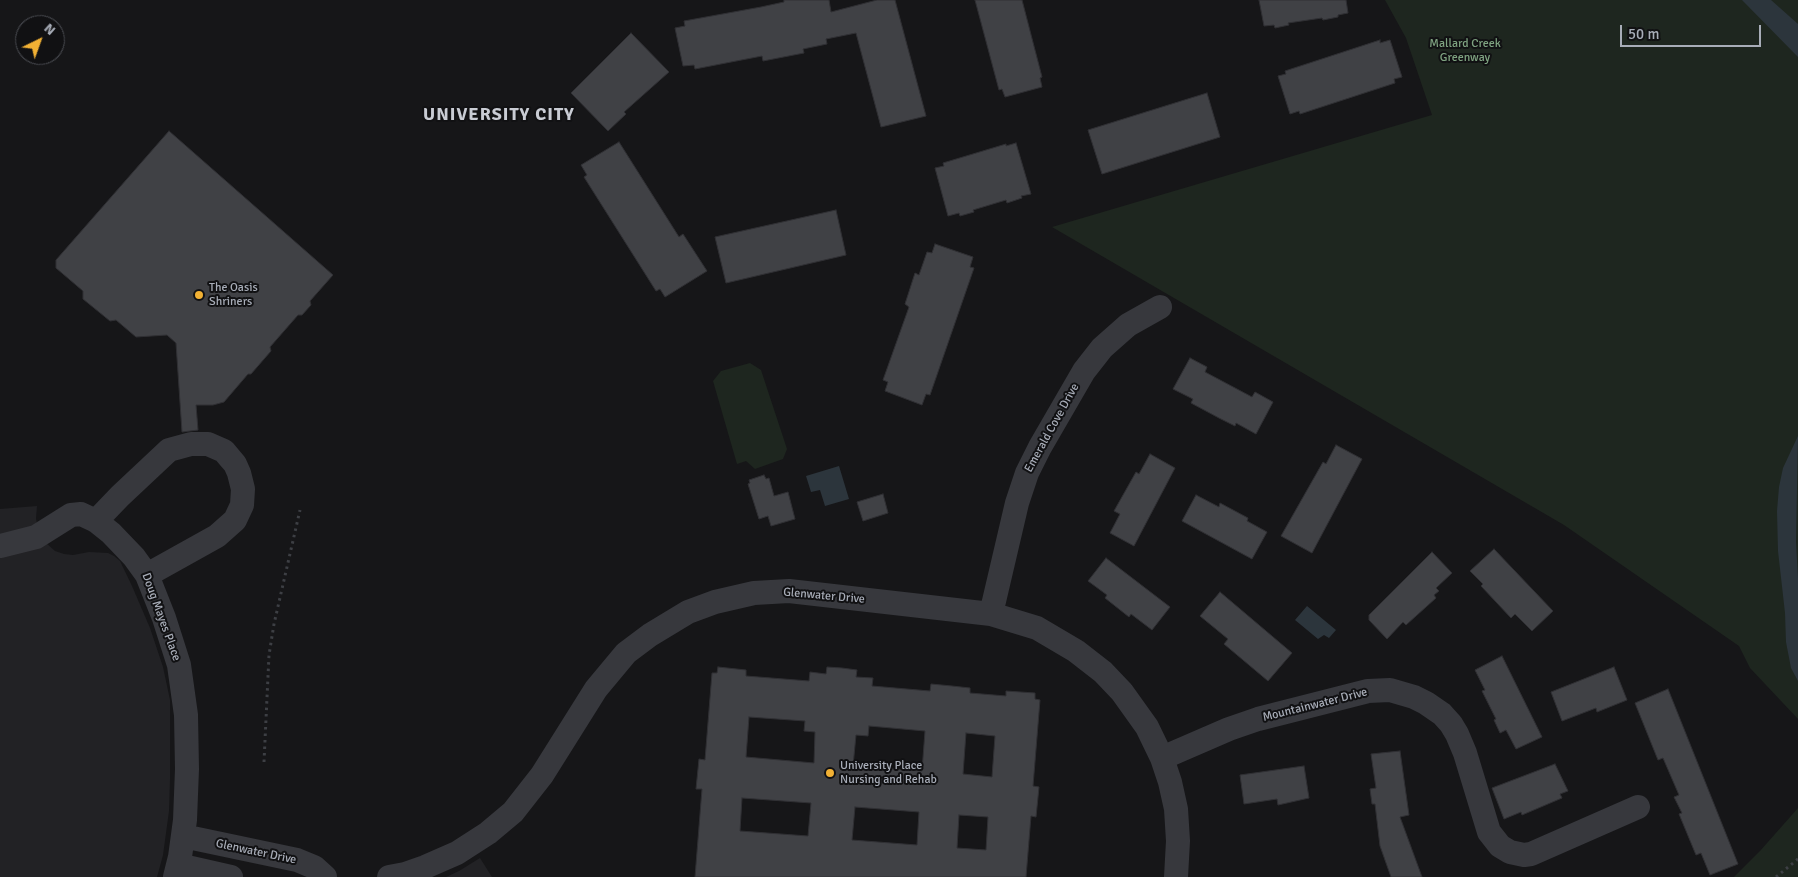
<!DOCTYPE html>
<style>
body{margin:0}
#map{position:relative;width:1798px;height:877px;overflow:hidden;background:#161618;font-family:Signika,sans-serif}
canvas{display:block}
.north{position:absolute;left:15px;top:15px;width:50px;height:50px;box-sizing:border-box;background:#111113;border:1px solid #4d4f55;border-radius:50%;rotate:42deg;font-size:14px;font-weight:700;line-height:20px;text-align:center;color:#a8adb8}
.north::after{content:'';display:block;margin:auto;width:18px;height:22px;background:#f2b134;clip-path:polygon(50% 0,100% 100%,50% 72%,0 100%)}
.scale{position:absolute;left:1620px;top:25px;width:141px;height:22px;box-sizing:border-box;border:2px solid #a8adb8;border-top:0;padding-left:6px;font-size:15px;line-height:18px;white-space:nowrap;color:#a8adb8;-webkit-text-stroke:4px #111113;paint-order:stroke}
</style>
<div id="map">
<canvas width="1798" height="877"></canvas>
<div class="north">N</div>
<div class="scale">50 m</div>
</div>
<script>
const ctx = document.querySelector('canvas').getContext('2d');
ctx.lineJoin = 'round';
function fill(path, color) {
  ctx.fillStyle = color;
  ctx.fill(path, 'evenodd');
}
function toPath(rows) {
  const path = new Path2D();
  for (const r of rows) {
    path.moveTo(r[0], r[1]);
    for (let i = 2; i < r.length; i += 2) path.lineTo(r[i], r[i + 1]);
  }
  return path;
}
function trace(path, color, width, dash) {
  ctx.strokeStyle = color;
  ctx.lineWidth = width;
  ctx.lineCap = dash ? 'butt' : 'round';
  ctx.setLineDash(dash || []);
  ctx.stroke(path);
}
function drawText(font, color, halo, rows, align = 'center') {
  ctx.font = font + ' Signika,sans-serif';
  ctx.lineWidth = 4;
  ctx.setLineDash([]);
  ctx.textBaseline = 'middle';
  ctx.strokeStyle = halo;
  ctx.fillStyle = color;
  for (const [text, x, y, turn = 0] of rows) {
    ctx.save();
    ctx.translate(x, y);
    ctx.rotate((+turn || 0) * Math.PI / 180);
    ctx.textAlign = isNaN(turn) ? turn : align;
    if (halo) ctx.strokeText(text, 0, 0);
    ctx.fillText(text, 0, 0);
    ctx.restore();
  }
}
fill(toPath([
 [37,506,36,518,38,531,45,542,55,551,64,554,73,555,89,552,108,553,114,556,120,561,132,586,150,628,163,667,170,700,170,779,169,811,163,855,157,877,0,877,0,509],
 [480,858,492,877,446,877,459,871]
]), '#222225');
fill(toPath([
 [1385,0,1798,0,1798,719,1750,668,1739,646,1564,525,1052,227,1432,115,1406,38],
 [750,363,761,370,787,449,783,459,755,469,746,461,737,464,713,381,721,371],
 [1798,808,1798,877,1734,877,1760,851]
]), '#1e261f');
fill(toPath([
 [1742,0,1771,0,1798,24,1798,57],
 [1798,436,1796,542,1798,578,1798,681,1791,668,1786,642,1785,613,1778,551,1777,511,1779,487,1783,468],
 [839,466,849,499,825,506,820,490,811,492,806,476],
 [1307,606,1336,630,1329,638,1324,635,1318,639,1295,620]
]), '#2c353c');
const building = toPath([
 [784,0,829,0,831,12,877,0,895,0,926,116,881,127,856,33,826,39,827,44,803,49,804,53,763,61,762,56,695,69,694,65,683,66,675,28,685,26,684,21,761,7,784,2,784,0],
 [975,0,1022,0,1042,77,1040,78,1042,87,1005,97,1002,89,999,90,975,0],
 [1259,0,1346,0,1348,13,1338,15,1338,17,1323,20,1322,18,1288,23,1289,25,1275,28,1274,25,1264,26,1259,0],
 [631,33,669,72,624,112,626,114,608,131,571,93,631,33],
 [1380,40,1380,43,1390,40,1402,77,1394,79,1395,83,1300,114,1299,111,1290,114,1278,76,1286,74,1285,71,1380,40],
 [1207,93,1220,137,1102,174,1088,130,1207,93],
 [169,131,333,275,310,301,311,305,302,315,298,315,270,347,271,351,251,374,248,374,224,402,213,405,196,405,198,430,182,432,176,343,167,335,136,337,116,320,110,321,83,299,83,291,56,268,56,260,169,131],
 [619,142,679,237,683,234,707,271,665,297,660,289,656,291,584,177,587,175,581,165,619,142],
 [1016,143,1031,194,1021,196,1022,198,1007,203,1006,200,973,210,974,212,960,216,959,213,948,216,935,168,944,166,943,163,1006,144,1006,146,1016,143],
 [836,210,846,255,726,283,715,237,836,210],
 [935,244,973,257,970,267,974,268,930,395,926,394,922,405,885,391,888,382,883,380,909,307,905,304,915,273,919,275,927,252,932,253,935,244],
 [1190,358,1207,367,1205,372,1252,397,1255,392,1273,402,1256,434,1236,423,1235,426,1219,418,1191,403,1193,399,1173,389,1190,358],
 [1336,445,1362,459,1312,553,1281,536,1323,462,1326,464,1336,445],
 [1150,454,1175,468,1134,546,1110,533,1120,514,1114,511,1136,472,1139,474,1150,454],
 [764,475,766,479,769,478,774,496,788,492,795,519,771,526,768,516,759,519,748,484,750,483,749,480,764,475],
 [883,494,888,513,863,521,857,502,883,494],
 [1196,495,1219,507,1220,503,1248,518,1247,521,1267,532,1252,559,1182,521,1196,495],
 [1494,549,1553,611,1532,631,1515,614,1511,618,1481,586,1483,584,1470,571,1494,549],
 [1432,552,1452,573,1436,588,1439,591,1434,595,1436,598,1406,625,1403,622,1387,639,1369,620,1369,615,1432,552],
 [1106,558,1170,607,1152,630,1131,614,1129,617,1105,598,1107,595,1088,581,1106,558],
 [1220,592,1292,653,1268,681,1224,644,1228,639,1200,616,1220,592],
 [1502,656,1542,737,1516,749,1506,730,1500,733,1494,720,1496,719,1482,691,1485,690,1475,670,1502,656],
 [718,667,746,670,746,676,809,681,810,672,826,674,827,667,842,668,857,670,856,677,873,678,872,686,930,691,931,684,952,686,970,688,970,693,1006,696,1006,691,1035,693,1035,699,1040,700,1033,786,1039,787,1036,817,1031,816,1026,877,695,877,702,789,696,789,699,759,705,760,712,673,717,673,718,667],
 [749,717,805,721,804,731,815,732,814,763,746,757,749,717],
 [869,726,925,731,922,771,853,766,856,735,868,736,869,726],
 [966,733,995,736,992,777,963,774,966,733],
 [742,798,811,803,808,836,740,831,742,798],
 [855,807,919,812,917,845,852,840,855,807],
 [959,815,988,817,986,850,957,848,959,815],
 [1614,667,1627,700,1597,712,1596,708,1562,721,1551,692,1614,667],
 [1668,689,1738,864,1710,875,1701,853,1696,855,1679,814,1682,813,1674,797,1679,795,1663,758,1658,760,1635,703,1668,689],
 [1400,751,1409,815,1400,817,1422,877,1391,877,1380,846,1375,804,1372,804,1370,789,1376,788,1371,754,1400,751],
 [1555,764,1568,791,1560,794,1562,798,1522,815,1521,812,1504,819,1492,788,1555,764],
 [1304,766,1309,798,1278,805,1277,799,1244,804,1240,775,1304,766]
]);
fill(building, '#404145');
trace(building, '#303034', 1);
trace(toPath([
 [264,762,269,655,274,624,300,510],
 [1776,877,1798,859]
]), '#3d3f44', 3, [2.5, 4]);
trace(toPath([
 [96,521,120,496,169,450,191,444,208,444,224,451,229,457,235,464,239,473,243,489,242,505,235,520,217,536,147,575],
 [0,546,36,537,71,515,81,514,96,521,111,533,134,557,147,575,164,618,179,665,186,715,187,769,185,820,180,857,175,877],
 [991,614,1017,503,1027,473,1040,447,1084,371,1102,348,1128,325,1160,307],
 [1162,758,1229,729,1258,719,1368,691,1390,690,1414,697,1426,703,1442,714,1451,724,1457,734,1465,753,1489,832,1500,846,1510,852,1524,855,1531,854,1638,807],
 [183,836,297,860,314,867,325,877],
 [178,865,231,877],
 [389,877,405,874,425,867,457,853,488,833,513,812,542,775,596,689,626,653,650,635,688,612,715,602,754,593,789,591,991,614,1037,628,1076,651,1103,672,1122,692,1147,727,1162,758,1170,782,1176,809,1178,841,1176,877]
]), '#37383d', 24);
for (const [x, y, r, color] of [
 [199,295,5,"#f2b134"],
 [830,773,5,"#f2b134"]
]) {
  const dot = new Path2D();
  dot.arc(x, y, r, 0, 2 * Math.PI);
  ctx.fillStyle = color;
  ctx.fill(dot);
  trace(dot, '#111113', 2);
}
drawText('12px', '#7fa381', '#111113', [
 ["Mallard Creek",1465,44],
 ["Greenway",1465,58]
]);
drawText('12px', '#a8adb8', '#111113', [
 ["The Oasis",209,288],
 ["Shriners",209,302],
 ["University Place",840,766],
 ["Nursing and Rehab",840,780]
], 'left');
drawText('12px', '#a8adb8', '#111113', [
 ["Emerald Cove Drive",1052,428,-61],
 ["Glenwater Drive",824,596,5],
 ["Doug Mayes Place",161,617,70],
 ["Mountainwater Drive",1315,705,-14],
 ["Glenwater Drive",256,852,12]
]);
ctx.letterSpacing = '1px';
drawText('bold 18px', '#c9ccd4', '#111113', [
 ["UNIVERSITY CITY",499,115]
]);
ctx.letterSpacing = '0px';
</script>
